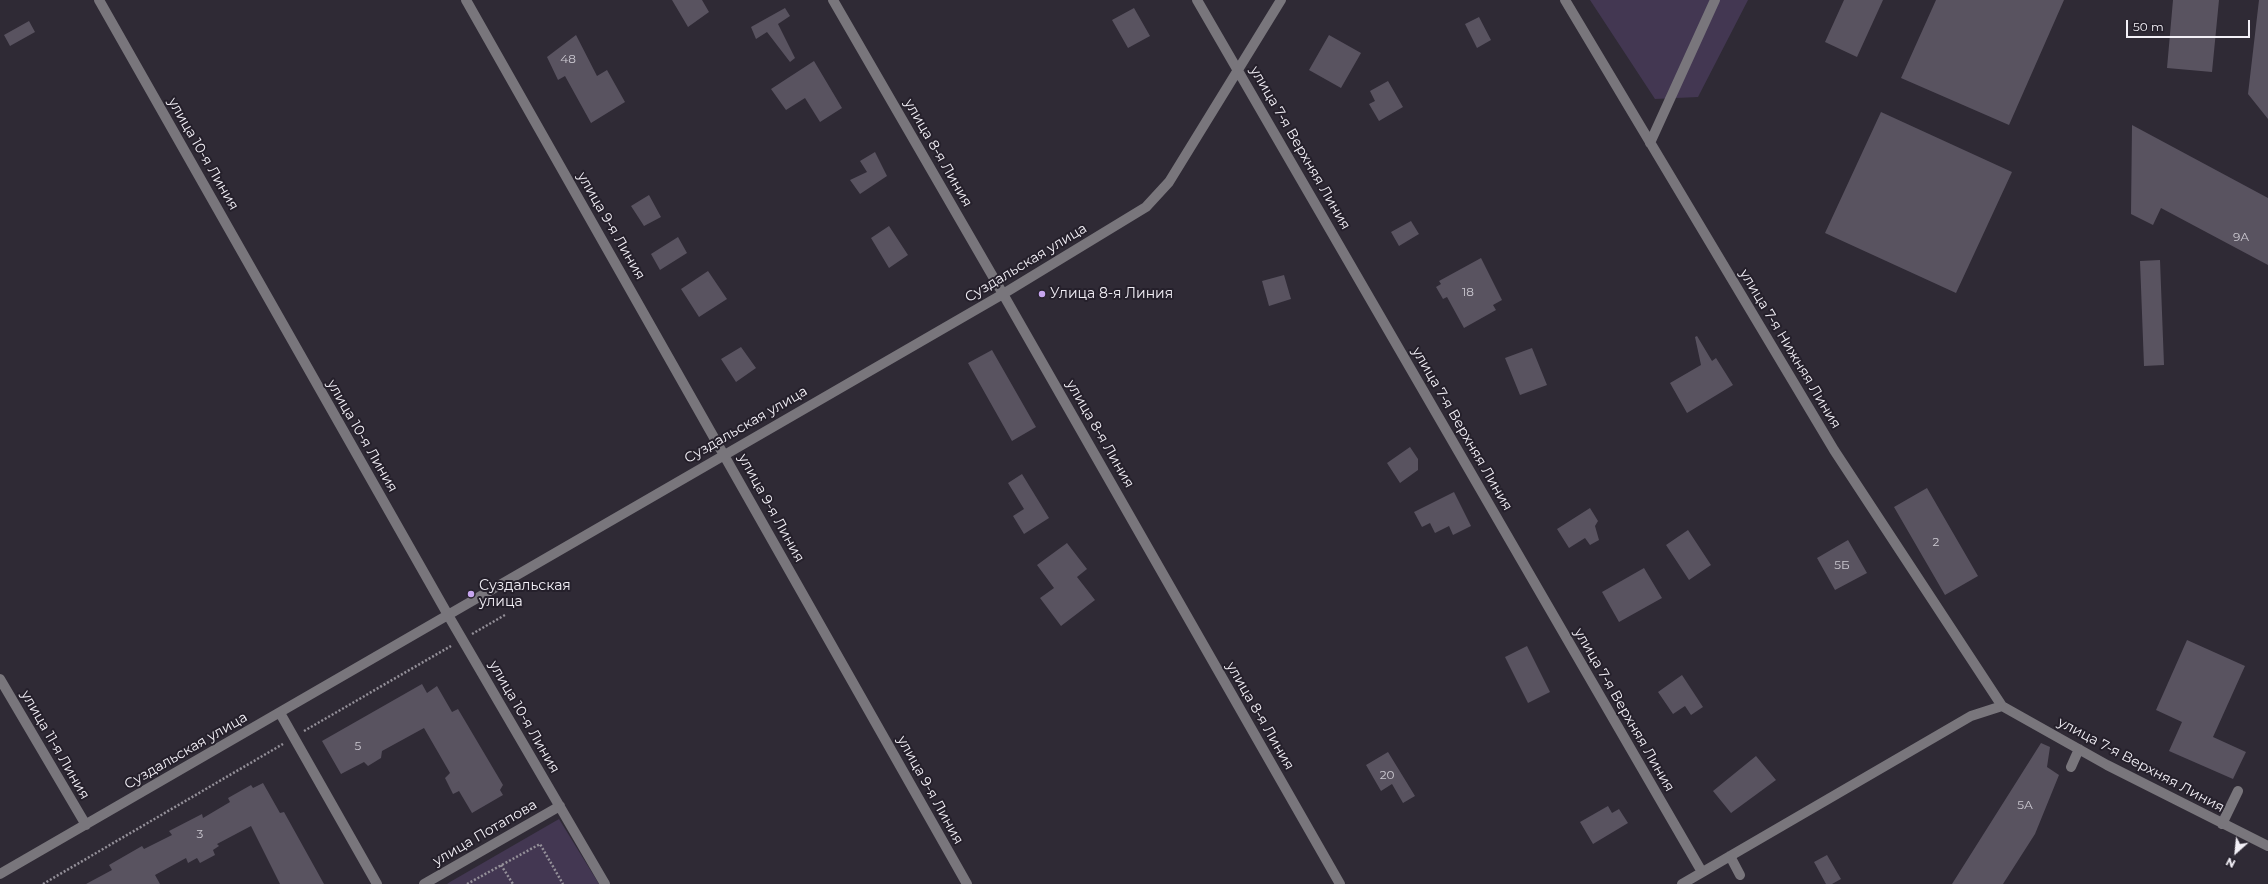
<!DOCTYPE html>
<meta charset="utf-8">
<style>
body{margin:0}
#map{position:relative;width:2268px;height:884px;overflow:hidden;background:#2f2a35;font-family:Montserrat,sans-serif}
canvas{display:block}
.north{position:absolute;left:2216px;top:832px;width:40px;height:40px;-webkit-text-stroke:3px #25202b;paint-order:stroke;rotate:207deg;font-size:11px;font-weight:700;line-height:16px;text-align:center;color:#f3f0f7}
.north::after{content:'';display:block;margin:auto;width:14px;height:18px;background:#f3f0f7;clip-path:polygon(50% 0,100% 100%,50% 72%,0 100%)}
.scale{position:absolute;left:2126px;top:20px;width:124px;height:18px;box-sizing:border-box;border:2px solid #f3f0f7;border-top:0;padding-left:5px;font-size:12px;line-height:14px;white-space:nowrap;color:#f3f0f7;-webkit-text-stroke:3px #25202b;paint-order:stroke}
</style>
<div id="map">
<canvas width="2268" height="884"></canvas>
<div class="north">N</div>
<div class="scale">50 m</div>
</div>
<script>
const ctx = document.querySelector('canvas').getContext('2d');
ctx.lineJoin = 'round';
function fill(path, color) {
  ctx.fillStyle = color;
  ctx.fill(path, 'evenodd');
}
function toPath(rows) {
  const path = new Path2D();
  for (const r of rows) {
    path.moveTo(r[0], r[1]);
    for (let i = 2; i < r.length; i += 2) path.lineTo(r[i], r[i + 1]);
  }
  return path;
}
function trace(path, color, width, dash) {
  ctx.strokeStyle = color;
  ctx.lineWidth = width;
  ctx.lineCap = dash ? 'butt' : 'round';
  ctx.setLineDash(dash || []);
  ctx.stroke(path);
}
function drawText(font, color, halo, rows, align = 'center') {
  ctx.font = font + ' Montserrat,sans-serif';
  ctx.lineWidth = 4;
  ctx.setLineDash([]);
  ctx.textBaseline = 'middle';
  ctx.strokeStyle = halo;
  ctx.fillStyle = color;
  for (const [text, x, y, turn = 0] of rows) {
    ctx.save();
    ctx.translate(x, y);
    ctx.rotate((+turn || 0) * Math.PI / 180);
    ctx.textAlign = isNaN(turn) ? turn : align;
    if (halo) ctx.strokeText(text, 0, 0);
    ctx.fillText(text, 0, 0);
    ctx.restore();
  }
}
fill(toPath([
 [1590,0,1748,0,1698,97,1655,99],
 [559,819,599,884,447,884,450,882]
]), '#433752');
fill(toPath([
 [672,0,702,0,709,12,688,27],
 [1844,0,1883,0,1857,57,1825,42],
 [1936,0,2064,0,2009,125,1901,78],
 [2173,0,2219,0,2212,72,2167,68],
 [2259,0,2268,0,2268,119,2248,94],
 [785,8,790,16,778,24,795,58,790,62,767,32,756,39,751,27],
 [1134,8,1150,36,1128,48,1112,20],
 [1479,17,1491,40,1477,48,1465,24],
 [29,21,35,32,10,46,4,35],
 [576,35,597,76,607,70,625,102,591,123,565,76,558,80,547,57],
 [1329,35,1361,53,1341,88,1309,70],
 [814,61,842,108,820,122,805,98,786,110,771,89],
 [1388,81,1403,107,1379,121,1369,104,1375,101,1370,91],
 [1881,112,2012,172,1956,293,1825,233],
 [2132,125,2268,198,2268,265,2161,208,2153,225,2131,214],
 [875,152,887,176,860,194,850,180,867,172,860,161],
 [649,195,661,217,644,226,631,206],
 [1411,221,1419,234,1399,246,1391,232],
 [889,226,908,255,889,268,871,238],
 [678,237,687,253,660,270,651,254],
 [1481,258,1502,300,1493,305,1496,310,1464,328,1447,297,1443,299,1436,287,1441,284,1439,281],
 [2160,260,2164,365,2144,366,2140,261],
 [708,271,727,299,699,317,681,289],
 [1284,275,1291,299,1269,306,1262,281],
 [1697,336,1712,361,1716,358,1733,385,1687,413,1670,383,1701,365,1695,337],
 [741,347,756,368,736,382,721,359],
 [1532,348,1547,385,1520,395,1505,358],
 [992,350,1036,427,1012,441,968,363],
 [1410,447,1418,459,1418,470,1400,483,1387,463],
 [1022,474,1049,518,1024,534,1013,516,1024,509,1008,483],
 [1927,488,1978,576,1945,595,1894,507],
 [1454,492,1471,526,1453,535,1449,526,1435,533,1430,523,1422,527,1414,512],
 [1590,508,1598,521,1595,526,1599,540,1590,545,1585,538,1569,548,1557,529],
 [1688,530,1711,565,1689,580,1666,545],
 [1848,540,1867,573,1835,590,1817,558],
 [1067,543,1087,569,1077,577,1095,600,1061,626,1040,598,1054,588,1037,565],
 [1644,568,1662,598,1619,622,1602,592],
 [2187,640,2245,666,2213,737,2246,752,2233,779,2169,751,2182,722,2156,710],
 [1527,646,1550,692,1528,703,1505,657],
 [1682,675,1703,707,1691,715,1685,706,1673,714,1658,692],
 [422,684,427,693,437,686,452,712,458,709,503,785,500,790,503,795,472,813,459,791,453,794,445,778,450,773,424,728,382,751,381,758,368,766,364,762,341,774,322,741],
 [2041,743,2050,747,2047,767,2059,775,2035,834,2003,884,1952,884],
 [1388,752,1415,796,1403,803,1392,784,1381,791,1366,765],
 [1756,756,1776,780,1731,813,1713,791],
 [263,783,280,813,284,812,324,884,280,884,251,826,217,844,219,846,213,850,215,855,200,863,197,858,188,863,186,858,155,875,160,884,86,884,112,870,109,865,142,846,144,849,172,835,169,831,202,814,203,818,230,802,228,798,251,785,253,788],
 [1608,806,1612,813,1619,809,1628,823,1593,844,1580,822],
 [1827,855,1841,879,1832,884,1826,884,1814,862]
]), '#595360');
trace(toPath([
 [472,634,505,615],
 [304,731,451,646],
 [501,865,513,884],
 [43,884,283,744],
 [467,884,540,844,563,884]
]), '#949099', 2.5, [2, 2]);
trace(toPath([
 [99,0,448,615,605,884],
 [466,0,967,884],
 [833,0,1003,294,1340,884],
 [1197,0,1702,872],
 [1565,0,1834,450,2002,706],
 [1650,143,1715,0],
 [0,679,86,825],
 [2002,706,2107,765,2268,846],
 [280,713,377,884],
 [2071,767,2079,749],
 [2222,824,2238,791],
 [1730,856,1740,875],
 [0,874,1003,294,1146,207,1169,182,1281,0],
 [424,884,560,806],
 [1682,884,1971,716,2002,706]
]), '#79767c', 10);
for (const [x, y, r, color] of [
 [1042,294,4,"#c7a6ef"],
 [471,594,4,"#c7a6ef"]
]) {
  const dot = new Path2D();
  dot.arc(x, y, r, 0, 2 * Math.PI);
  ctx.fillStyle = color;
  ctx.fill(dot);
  trace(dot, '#25202b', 1.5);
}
drawText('12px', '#ccc9d1', null, [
 ["48",568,59],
 ["9А",2241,237],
 ["18",1468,292],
 ["2",1936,542],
 ["5Б",1842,565],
 ["5",358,746],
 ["20",1387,775],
 ["5А",2025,805],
 ["3",200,834]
]);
drawText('14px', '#f3f0f7', '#25202b', [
 ["улица 7-я Верхняя Линия",1300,148,60],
 ["улица 8-я Линия",938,153,60],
 ["улица 10-я Линия",203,154,60],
 ["улица 9-я Линия",611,226,60],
 ["Суздальская улица",1026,263,-31],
 ["улица 7-я Нижняя Линия",1790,349,59],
 ["Суздальская улица",746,425,-30],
 ["улица 7-я Верхняя Линия",1462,429,60],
 ["улица 8-я Линия",1100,434,60],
 ["улица 10-я Линия",362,436,60],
 ["улица 9-я Линия",771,508,61],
 ["улица 7-я Верхняя Линия",1624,710,60],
 ["улица 8-я Линия",1260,716,60],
 ["улица 10-я Линия",524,717,60],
 ["улица 11-я Линия",55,745,60],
 ["Суздальская улица",186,751,-30],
 ["улица 7-я Верхняя Линия",2141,765,28],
 ["улица 9-я Линия",930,790,61],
 ["улица Потапова",485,833,-30]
]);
drawText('14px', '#f3f0f7', '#25202b', [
 ["Улица 8-я Линия",1050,294],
 ["Суздальская",479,586],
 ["улица",479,602]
], 'left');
</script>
